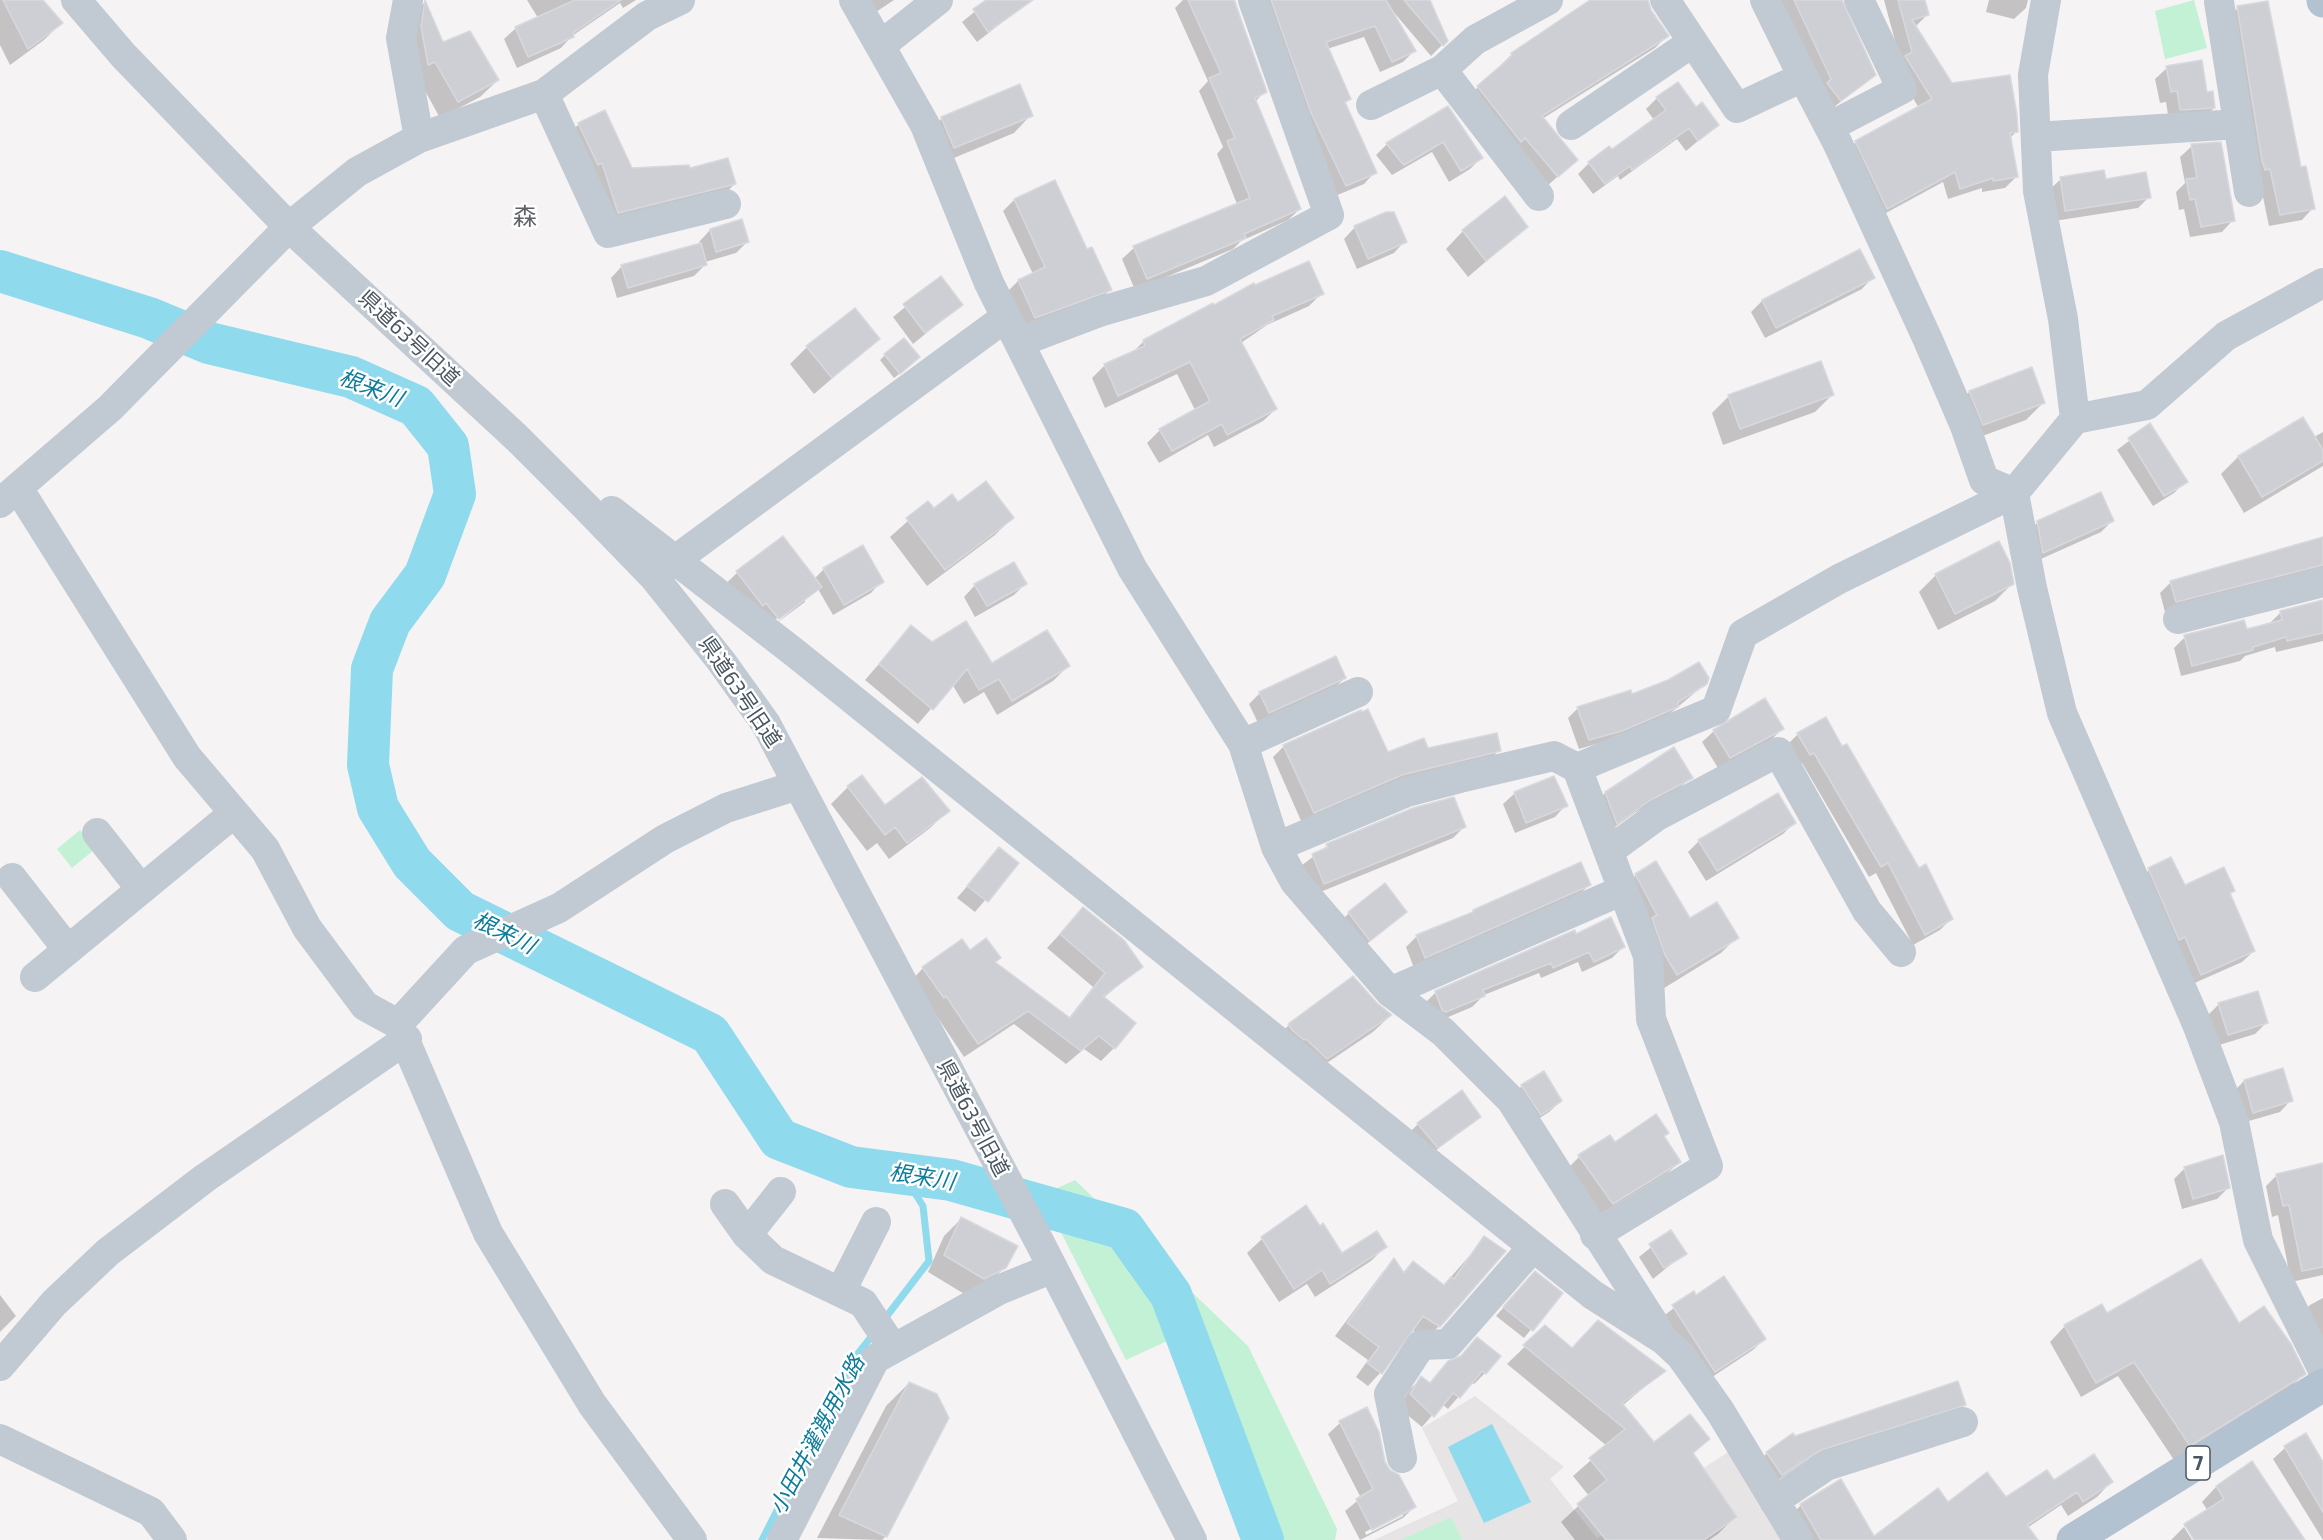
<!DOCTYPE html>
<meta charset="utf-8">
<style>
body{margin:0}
canvas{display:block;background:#f5f3f3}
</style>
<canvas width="2323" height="1540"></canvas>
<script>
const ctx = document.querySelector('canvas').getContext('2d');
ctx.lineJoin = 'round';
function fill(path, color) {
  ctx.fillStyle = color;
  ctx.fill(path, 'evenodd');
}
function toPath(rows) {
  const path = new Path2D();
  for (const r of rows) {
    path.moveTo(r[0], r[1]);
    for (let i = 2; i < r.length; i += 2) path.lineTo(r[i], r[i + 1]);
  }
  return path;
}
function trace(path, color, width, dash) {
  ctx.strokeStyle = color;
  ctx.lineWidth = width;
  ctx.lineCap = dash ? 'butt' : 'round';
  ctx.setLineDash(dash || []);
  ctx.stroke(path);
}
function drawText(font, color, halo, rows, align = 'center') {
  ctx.font = font + ' "Exo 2","Noto Sans JP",sans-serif';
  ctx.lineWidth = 5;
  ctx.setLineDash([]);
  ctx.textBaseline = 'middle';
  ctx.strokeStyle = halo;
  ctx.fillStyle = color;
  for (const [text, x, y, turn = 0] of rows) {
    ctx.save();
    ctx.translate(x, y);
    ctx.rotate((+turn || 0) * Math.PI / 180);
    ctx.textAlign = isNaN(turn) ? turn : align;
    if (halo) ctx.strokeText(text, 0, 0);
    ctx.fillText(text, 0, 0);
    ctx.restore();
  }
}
fill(toPath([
 [1475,1396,1564,1467,1550,1479,1597,1538,1728,1452,1786,1540,1374,1540,1458,1501,1422,1428]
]), '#e6e4e5');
fill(toPath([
 [2194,0,2207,48,2165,59,2155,11],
 [80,830,95,849,72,868,57,849],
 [1075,1180,1248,1346,1337,1529,1335,1540,1277,1540,1243,1434,1211,1357,1165,1342,1126,1360,1042,1195],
 [1451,1517,1462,1540,1401,1540]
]), '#c3f1d5');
fill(toPath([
 [1492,1424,1531,1502,1484,1523,1448,1447]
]), '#90daee');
fill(toPath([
 [0,0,41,0,61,23,44,40,10,65,0,45],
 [527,0,636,0,623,8,620,3,572,36,561,48,517,68,504,39,516,28,538,18],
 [854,0,894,0,867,18],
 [989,0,1011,0,1018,10,977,42,962,22],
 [1183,0,1235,0,1265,91,1255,102,1300,209,1288,220,1241,241,1233,249,1135,290,1122,259,1134,248,1237,204,1217,154,1223,147,1199,91,1208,81,1175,8],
 [1254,0,1428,0,1446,41,1431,56,1391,9,1414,51,1403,62,1380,72,1364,37,1327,49,1349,99,1344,103,1375,172,1364,184,1335,196],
 [1593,0,1643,0,1667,36,1655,48,1542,119,1576,160,1546,187,1467,98,1512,54],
 [1779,0,1841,0,1874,75,1829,111],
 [1884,0,1923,0,1927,15,1915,27,1951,85,2017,131,2010,138,2017,176,2005,188,1982,192,1982,188,1948,199,1943,182,1875,219,1845,153,1856,142,1919,108,1895,69,1901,63],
 [1989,0,2028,0,2026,8,2014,19,1986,12],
 [424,3,442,44,498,80,480,97,440,118,418,78,408,19],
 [2238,8,2313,208,2302,220,2269,226,2226,19],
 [2167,68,2206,94,2214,108,2203,119,2169,121,2166,102,2160,103,2155,79],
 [1657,98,1696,109,1717,125,1686,151,1677,139,1620,180,1618,176,1593,194,1578,174,1589,163,1611,151,1654,120,1646,109],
 [1031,115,1014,133,937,165,925,135,942,118],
 [579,124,631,170,735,184,723,195,607,223,567,135],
 [1468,136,1481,158,1470,169,1449,182,1432,152,1392,175,1376,155,1387,144],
 [2192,146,2233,220,2222,232,2190,237,2184,209,2179,210,2176,192,2185,183,2180,157],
 [2061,179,2104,181,2149,197,2138,208,2054,221,2049,190],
 [1014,200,1110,290,1099,301,1024,328,1007,292,1018,281,1033,274,1003,211],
 [1355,227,1405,241,1394,253,1357,269,1344,239],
 [1526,227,1468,277,1446,249,1463,231],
 [710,230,747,242,736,253,705,262,705,265,694,276,617,298,611,278,622,266,700,244,699,242],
 [1873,277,1862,289,1765,338,1751,312,1762,301],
 [941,278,961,305,913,344,893,317],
 [1254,287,1322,293,1309,306,1267,325,1241,343,1276,409,1263,421,1214,447,1208,435,1159,463,1147,443,1160,430,1195,410,1177,374,1105,408,1092,378,1105,365,1132,353,1143,342,1212,305,1213,308],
 [878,339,814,394,790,364,807,347],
 [885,355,913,363,894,378,880,360],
 [1969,392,2043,403,2026,420,1966,442,1952,409],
 [1832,395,1815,412,1723,445,1712,413,1729,396],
 [2303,419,2314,437,2323,432,2323,466,2244,513,2221,474,2238,457],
 [2150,425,2186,481,2174,493,2153,506,2117,450],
 [928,503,933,510,958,504,1012,518,995,535,927,586,890,537],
 [2112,521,2101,532,2032,563,2026,534,2038,522],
 [2323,537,2323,580,2306,576,2165,612,2160,593,2171,582],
 [783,538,814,579,824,569,882,581,871,593,833,615,818,589,763,634,721,588,737,573],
 [805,598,805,602,774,625,772,622],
 [1936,575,2012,584,1995,601,1938,630,1919,592],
 [1025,584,1014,595,975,617,964,597,975,585],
 [2323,600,2323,641,2276,652,2275,647,2245,656,2240,661,2181,676,2174,648,2185,637,2245,631,2269,624,2281,612],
 [911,627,932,644,991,665,1068,666,1053,681,997,715,984,692,964,704,952,684,918,724,865,680],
 [1345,678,1333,689,1258,723,1249,704,1260,693],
 [1705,684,1666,717,1610,740,1579,749,1568,718,1578,708],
 [1765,700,1782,729,1771,740,1718,768,1702,742,1714,731],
 [1798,734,1919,870,1952,918,1940,930,1913,945,1876,873,1869,877,1802,763,1798,765,1787,745],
 [1284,746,1387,754,1427,749,1499,750,1488,762,1302,823,1273,757],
 [1691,777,1679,789,1636,812,1605,834,1594,805,1605,793],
 [848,787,885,807,948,811,930,828,889,859,877,843,867,851,831,804],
 [1515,793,1566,805,1555,817,1515,833,1503,804],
 [1794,823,1783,834,1706,881,1688,852,1699,841],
 [1464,827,1453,838,1313,895,1301,866,1327,846],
 [999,849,1017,863,975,912,957,898],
 [2149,870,2184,887,2233,890,2229,895,2254,951,2242,962,2190,985,2138,881],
 [1636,875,1690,920,1737,937,1721,953,1661,990,1620,891],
 [1589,885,1578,896,1414,968,1406,947,1417,936,1469,915,1473,911],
 [1083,909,1141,967,1103,998,1114,1048,1101,1061,1084,1049,1066,1064,1014,1024,964,1057,932,1009,910,982,923,968,969,952,993,963,1068,1019,1093,987,1047,948],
 [1406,912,1358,951,1338,924,1349,913],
 [1576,936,1623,947,1612,958,1582,972,1578,962,1541,978,1539,973,1484,995,1472,1007,1434,1023,1424,1004,1436,992],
 [1353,978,1376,1004,1390,1016,1373,1032,1309,1075,1271,1042,1289,1025],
 [2219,1004,2266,1023,2255,1034,2216,1046,2208,1015],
 [2244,1081,2291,1100,2280,1112,2242,1123,2233,1092],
 [1522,1086,1561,1101,1549,1112,1529,1125,1510,1097],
 [1479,1117,1426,1158,1407,1135,1418,1124],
 [1609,1137,1614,1144,1662,1137,1679,1162,1668,1173,1601,1214,1568,1168,1579,1157],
 [2323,1165,2323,1275,2291,1282,2278,1215,2272,1217,2266,1186,2277,1175],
 [2185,1168,2228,1188,2217,1199,2182,1209,2174,1179],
 [1306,1208,1342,1255,1385,1247,1371,1261,1315,1297,1307,1284,1279,1302,1247,1253,1262,1239],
 [961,1219,1005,1267,987,1285,966,1295,928,1272,944,1236],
 [1670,1232,1685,1253,1653,1279,1639,1257],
 [1485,1238,1439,1326,1426,1339,1411,1329,1380,1373,1368,1386,1356,1377,1368,1360,1335,1336,1382,1273,1394,1261,1402,1273,1413,1263,1443,1286],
 [1527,1281,1561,1293,1524,1338,1496,1316],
 [1693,1293,1764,1339,1753,1350,1703,1383,1661,1318],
 [0,1295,16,1316,0,1332],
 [2323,1298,2323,1363,2293,1322,2310,1305],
 [2107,1315,2238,1325,2304,1374,2289,1389,2174,1460,2118,1376,2081,1397,2050,1342,2065,1326],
 [1545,1327,1571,1349,1663,1371,1622,1406,1654,1444,1708,1439,1692,1455,1735,1517,1718,1534,1709,1540,1575,1540,1561,1522,1589,1496,1573,1476,1607,1446,1507,1364],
 [1466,1350,1485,1373,1474,1384,1471,1382,1448,1409,1442,1404,1422,1427,1399,1408,1410,1389,1422,1378,1429,1384,1449,1363,1459,1358],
 [909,1383,886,1536,882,1540,817,1538,886,1406],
 [1964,1405,1953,1416,1808,1460,1770,1485,1756,1464,1767,1453,1795,1438],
 [1366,1409,1384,1463,1414,1507,1403,1518,1360,1540,1345,1511,1361,1498,1328,1434,1340,1423],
 [1403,1513,1403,1516,1366,1535,1365,1532],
 [2305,1436,2323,1465,2323,1540,2273,1459,2285,1448],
 [2252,1464,2303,1540,2196,1540,2188,1527,2184,1527,2192,1540,2171,1540,2185,1526,2208,1511,2202,1502,2216,1487],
 [2111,1482,2097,1497,2068,1516,2061,1505,2027,1528,2036,1540,1798,1540,1786,1520,1801,1505,1873,1538,1948,1504,2006,1499]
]), '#0003');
trace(toPath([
 [883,1321,929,1261,923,1206,904,1176],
 [762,1540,853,1360,875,1332]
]), '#90daee', 7);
trace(toPath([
 [0,271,149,318,209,343,351,377,416,406,448,446,455,494,425,575,390,622,372,669,368,765,378,808,412,863,460,911,710,1034,779,1139,851,1167,951,1180,1124,1229,1171,1295,1263,1540]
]), '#90daee', 42);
const building = toPath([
 [3,0,43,0,63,23,28,49,3,0],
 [425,0,443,42,470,31,499,80,458,102,435,62,428,65,421,26,425,0],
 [575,0,621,0,573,33,574,37,528,57,515,27,575,0],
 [986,0,1033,0,988,32,973,9,986,0],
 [1188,0,1234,0,1267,92,1255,98,1301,209,1244,234,1246,238,1147,279,1133,246,1250,198,1227,141,1235,138,1209,78,1221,73,1188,0],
 [1271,0,1386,0,1416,51,1392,62,1375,26,1326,42,1351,99,1345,102,1377,173,1346,186,1311,113,1271,0],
 [1404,0,1430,0,1448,41,1443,46,1404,0],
 [1590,0,1648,0,1651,10,1669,36,1542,116,1578,160,1558,177,1525,138,1521,142,1477,86,1512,56,1511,53,1590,0],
 [1794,0,1842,0,1876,75,1841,101,1827,83,1831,79,1794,0],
 [1898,0,1925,0,1929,15,1912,20,1952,83,2010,75,2017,115,2018,132,2010,133,2018,177,1993,181,1993,178,1960,189,1955,172,1887,209,1855,141,1932,99,1905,56,1912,52,1898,0],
 [2268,1,2301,167,2306,166,2315,209,2280,215,2270,169,2265,170,2262,161,2237,6,2268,1],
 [2202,60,2207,92,2213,91,2215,108,2180,110,2177,91,2171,92,2166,66,2202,60],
 [1678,82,1696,107,1702,102,1719,125,1698,141,1689,128,1632,170,1630,166,1605,184,1588,162,1609,146,1612,149,1666,110,1656,97,1678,82],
 [1020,84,1033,116,954,148,941,117,1020,84],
 [1448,106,1483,158,1461,171,1443,142,1404,165,1401,162,1386,143,1448,106],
 [605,110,632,168,689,165,690,168,728,158,736,184,618,213,602,163,598,165,578,123,605,110],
 [2221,142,2235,221,2201,227,2195,199,2190,200,2186,179,2197,178,2191,144,2221,142],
 [2104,170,2106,179,2146,172,2151,198,2065,211,2060,177,2104,170],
 [1055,180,1087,249,1092,247,1112,290,1035,318,1018,280,1045,267,1014,199,1055,180],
 [1505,196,1528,227,1486,261,1462,230,1505,196],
 [1386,212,1394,212,1407,242,1368,259,1354,226,1386,212],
 [742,219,749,242,716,252,710,229,742,219],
 [701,243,707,265,628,288,621,265,701,243],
 [1860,249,1875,278,1776,328,1762,300,1860,249],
 [1309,261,1324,294,1272,316,1274,320,1240,339,1277,409,1227,435,1222,424,1172,451,1159,429,1210,401,1190,362,1118,396,1104,364,1145,346,1143,340,1213,303,1214,305,1254,283,1255,285,1309,261],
 [941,276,963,305,925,333,903,304,941,276],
 [855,308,880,339,832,378,806,346,855,308],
 [904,338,920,357,900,374,884,354,904,338],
 [1821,361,1834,395,1740,429,1728,395,1821,361],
 [2032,367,2045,403,1983,425,1969,391,2032,367],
 [2303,417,2323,450,2323,461,2262,497,2238,456,2303,417],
 [2150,423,2188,482,2164,496,2128,438,2150,423],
 [986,481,1014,518,945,570,906,518,928,501,934,508,952,494,958,502,986,481],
 [2101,492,2114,521,2043,553,2037,521,2101,492],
 [783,536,822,587,779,619,766,603,763,606,736,571,783,536],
 [2323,537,2323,565,2176,602,2170,581,2323,537],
 [1999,541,2010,563,2014,584,1955,614,1935,574,1999,541],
 [863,545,884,582,844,605,823,568,863,545],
 [1014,562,1027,584,987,606,974,584,1014,562],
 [2323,600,2323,633,2287,641,2286,637,2253,647,2253,650,2192,666,2184,635,2244,620,2247,629,2282,620,2280,611,2323,600],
 [966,621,992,663,1047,630,1070,666,1012,701,999,679,979,690,967,669,933,710,879,664,911,625,932,642,966,621],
 [1336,656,1346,678,1269,713,1259,692,1336,656],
 [1699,662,1709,678,1707,684,1678,702,1678,707,1622,731,1589,740,1577,707,1631,690,1632,694,1668,680,1699,662],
 [1765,698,1784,729,1730,758,1713,730,1765,698],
 [1368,709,1388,752,1424,738,1428,748,1497,733,1501,751,1402,775,1314,813,1283,745,1361,710,1362,712,1368,709],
 [1826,717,1842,746,1847,744,1919,868,1926,864,1953,919,1925,935,1888,863,1881,867,1814,753,1810,755,1797,733,1826,717],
 [1674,747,1693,778,1649,801,1617,824,1605,792,1674,747],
 [862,775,885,805,922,777,950,811,907,843,895,827,885,835,847,786,862,775],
 [1554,776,1568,806,1526,823,1514,792,1554,776],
 [1778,793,1796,823,1717,871,1698,840,1778,793],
 [1454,797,1466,827,1324,884,1312,854,1328,847,1326,844,1413,808,1454,797],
 [999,847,1019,863,988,902,967,886,999,847],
 [2171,857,2185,885,2224,867,2235,891,2230,893,2255,951,2201,975,2185,937,2179,940,2148,868,2171,857],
 [1656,861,1690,918,1717,902,1739,938,1677,975,1665,955,1652,918,1657,915,1635,874,1656,861],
 [1581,862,1591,885,1425,958,1416,935,1473,912,1473,910,1581,862],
 [1385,883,1407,912,1370,941,1348,912,1385,883],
 [1083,907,1124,940,1143,967,1103,996,1136,1023,1115,1049,1099,1036,1081,1051,1028,1011,978,1044,946,996,944,998,922,967,962,939,970,950,986,938,1001,958,995,962,1070,1018,1105,973,1060,934,1083,907],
 [1611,917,1625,947,1594,962,1589,952,1553,968,1551,963,1483,990,1485,996,1446,1012,1442,1010,1435,991,1575,930,1576,934,1611,917],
 [1353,976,1377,1003,1392,1015,1327,1059,1306,1039,1304,1040,1293,1031,1288,1024,1353,976],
 [2258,991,2268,1023,2228,1035,2218,1003,2258,991],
 [2283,1068,2293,1101,2253,1113,2244,1080,2283,1068],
 [1544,1071,1562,1101,1541,1115,1521,1085,1544,1071],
 [1462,1090,1481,1117,1438,1148,1417,1123,1462,1090],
 [1656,1114,1669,1133,1664,1136,1681,1162,1613,1204,1578,1155,1610,1135,1615,1142,1656,1114],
 [2223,1155,2230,1188,2193,1199,2184,1167,2223,1155],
 [2323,1163,2323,1267,2302,1271,2289,1205,2283,1206,2276,1174,2323,1163],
 [1306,1205,1320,1226,1323,1223,1342,1253,1377,1231,1387,1247,1330,1284,1322,1270,1294,1289,1261,1237,1306,1205],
 [961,1217,1018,1246,1006,1268,984,1279,944,1255,961,1217],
 [1671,1230,1687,1254,1664,1268,1649,1244,1671,1230],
 [1484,1236,1506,1251,1440,1327,1423,1316,1382,1374,1367,1363,1379,1347,1347,1323,1394,1258,1404,1273,1413,1261,1444,1285,1451,1277,1454,1279,1484,1236],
 [2201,1259,2239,1323,2264,1306,2291,1344,2306,1374,2190,1446,2134,1362,2096,1383,2064,1325,2102,1304,2107,1313,2201,1259],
 [1535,1271,1563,1293,1533,1331,1503,1307,1535,1271],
 [1724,1276,1766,1339,1715,1372,1672,1305,1694,1291,1696,1295,1724,1276],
 [1598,1320,1666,1371,1622,1403,1654,1442,1690,1414,1710,1439,1693,1453,1737,1517,1704,1540,1606,1540,1577,1504,1607,1480,1589,1458,1625,1429,1523,1345,1545,1325,1572,1348,1598,1320],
 [1477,1337,1501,1356,1486,1374,1482,1371,1460,1398,1453,1393,1434,1417,1410,1394,1421,1376,1430,1383,1448,1361,1461,1356,1477,1337],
 [1958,1381,1966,1405,1821,1450,1782,1475,1766,1452,1793,1433,1795,1436,1958,1381],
 [909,1382,937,1394,949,1418,887,1537,839,1515,909,1382],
 [1367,1407,1379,1432,1385,1462,1390,1470,1399,1475,1416,1507,1372,1530,1356,1499,1373,1489,1339,1421,1367,1407],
 [2306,1433,2323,1462,2323,1512,2284,1446,2306,1433],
 [2094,1454,2113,1482,2083,1502,2077,1492,2027,1525,2038,1540,1821,1540,1800,1504,1841,1479,1874,1536,1938,1488,1948,1502,1987,1472,2006,1497,2047,1470,2054,1480,2094,1454],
 [2252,1461,2305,1540,2194,1540,2184,1524,2224,1499,2216,1486,2252,1461]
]);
fill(building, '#cdcfd5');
trace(building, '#d7d9de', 1.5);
trace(toPath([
 [76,0,123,55,289,227,517,438,586,507,653,576,721,661,766,724,1040,1243,1192,1540],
 [408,0,401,38,419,138],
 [854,0,925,125,989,283,1132,568,1243,744,1276,847,1295,882,1390,992,1443,1032,1511,1100,1658,1330],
 [1665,0,1737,108,1803,77,1837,142,1928,340,1965,426,1984,480,2014,493],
 [1765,0,1803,77],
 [2046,0,2033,75,2038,191,2063,319,2075,419],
 [2219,2,2249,192],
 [880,46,938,0],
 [1442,70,1539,196],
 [544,94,608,233,726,204],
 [1371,105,1442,70,1475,40,1548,0],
 [1571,125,1693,42],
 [1829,127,1902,89,1859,0],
 [2036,137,2238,124],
 [1020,342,1102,311,1206,281,1329,215,1253,0],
 [18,488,187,757,265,849,307,928,365,1006,398,1024,488,1233,592,1404,692,1540],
 [2014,493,2032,588,2062,713,2197,1024,2234,1122,2258,1240,2323,1370],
 [0,503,110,408,289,227,357,172,419,138,544,94,647,16,680,0],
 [612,511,795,653,1593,1295,1664,1340,1681,1356,1720,1411,1798,1540],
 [660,571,1006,317],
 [2178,619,2323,582],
 [1243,744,1358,692],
 [97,833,141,889],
 [1276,847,1407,792,1460,778,1554,756,1577,768],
 [1609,851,1657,816,1778,752,1867,911,1901,952],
 [12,878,68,950],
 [35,977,234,813],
 [1390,992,1623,890],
 [398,1024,466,950,559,908,665,839,726,808,798,785],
 [725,1204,747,1235,773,1260,863,1303,893,1348],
 [747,1235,781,1192],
 [1595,1235,1708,1166,1651,1019,1648,956,1577,768,1716,710,1743,634,1839,579,2014,493,2075,419,2147,405,2226,336,2323,283],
 [841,1291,876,1222],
 [0,1366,54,1303,108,1252,205,1178,407,1039],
 [0,1439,151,1512,172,1540],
 [1402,1458,1389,1394,1421,1345,1448,1344,1533,1247],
 [1774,1501,1826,1466,1963,1422],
 [782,1540,875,1359,1001,1289,1053,1268]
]), '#c1cad2', 30);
trace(toPath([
 [2323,0,2323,1],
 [2073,1540,2323,1385]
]), '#b3c2d1', 33);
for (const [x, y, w] of [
 [2198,1463,24]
]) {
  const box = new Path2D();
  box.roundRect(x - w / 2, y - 17, w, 34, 4.5);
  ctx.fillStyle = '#fff';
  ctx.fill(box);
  trace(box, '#4a5661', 1.5);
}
drawText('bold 20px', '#4a5661', null, [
 ["7",2198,1463]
]);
drawText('21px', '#4a5661', '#fff', [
 ["県道63号旧道",409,338,43],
 ["県道63号旧道",740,692,56],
 ["県道63号旧道",973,1118,62]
]);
drawText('italic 22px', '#0c7c9b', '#fff', [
 ["根来川",371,388,21],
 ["根来川",504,933,26],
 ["根来川",922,1177,9],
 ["小田井灌漑用水路",817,1435,-62]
]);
drawText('24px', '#5f6368', '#fff', [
 ["森",525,217]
]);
</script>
